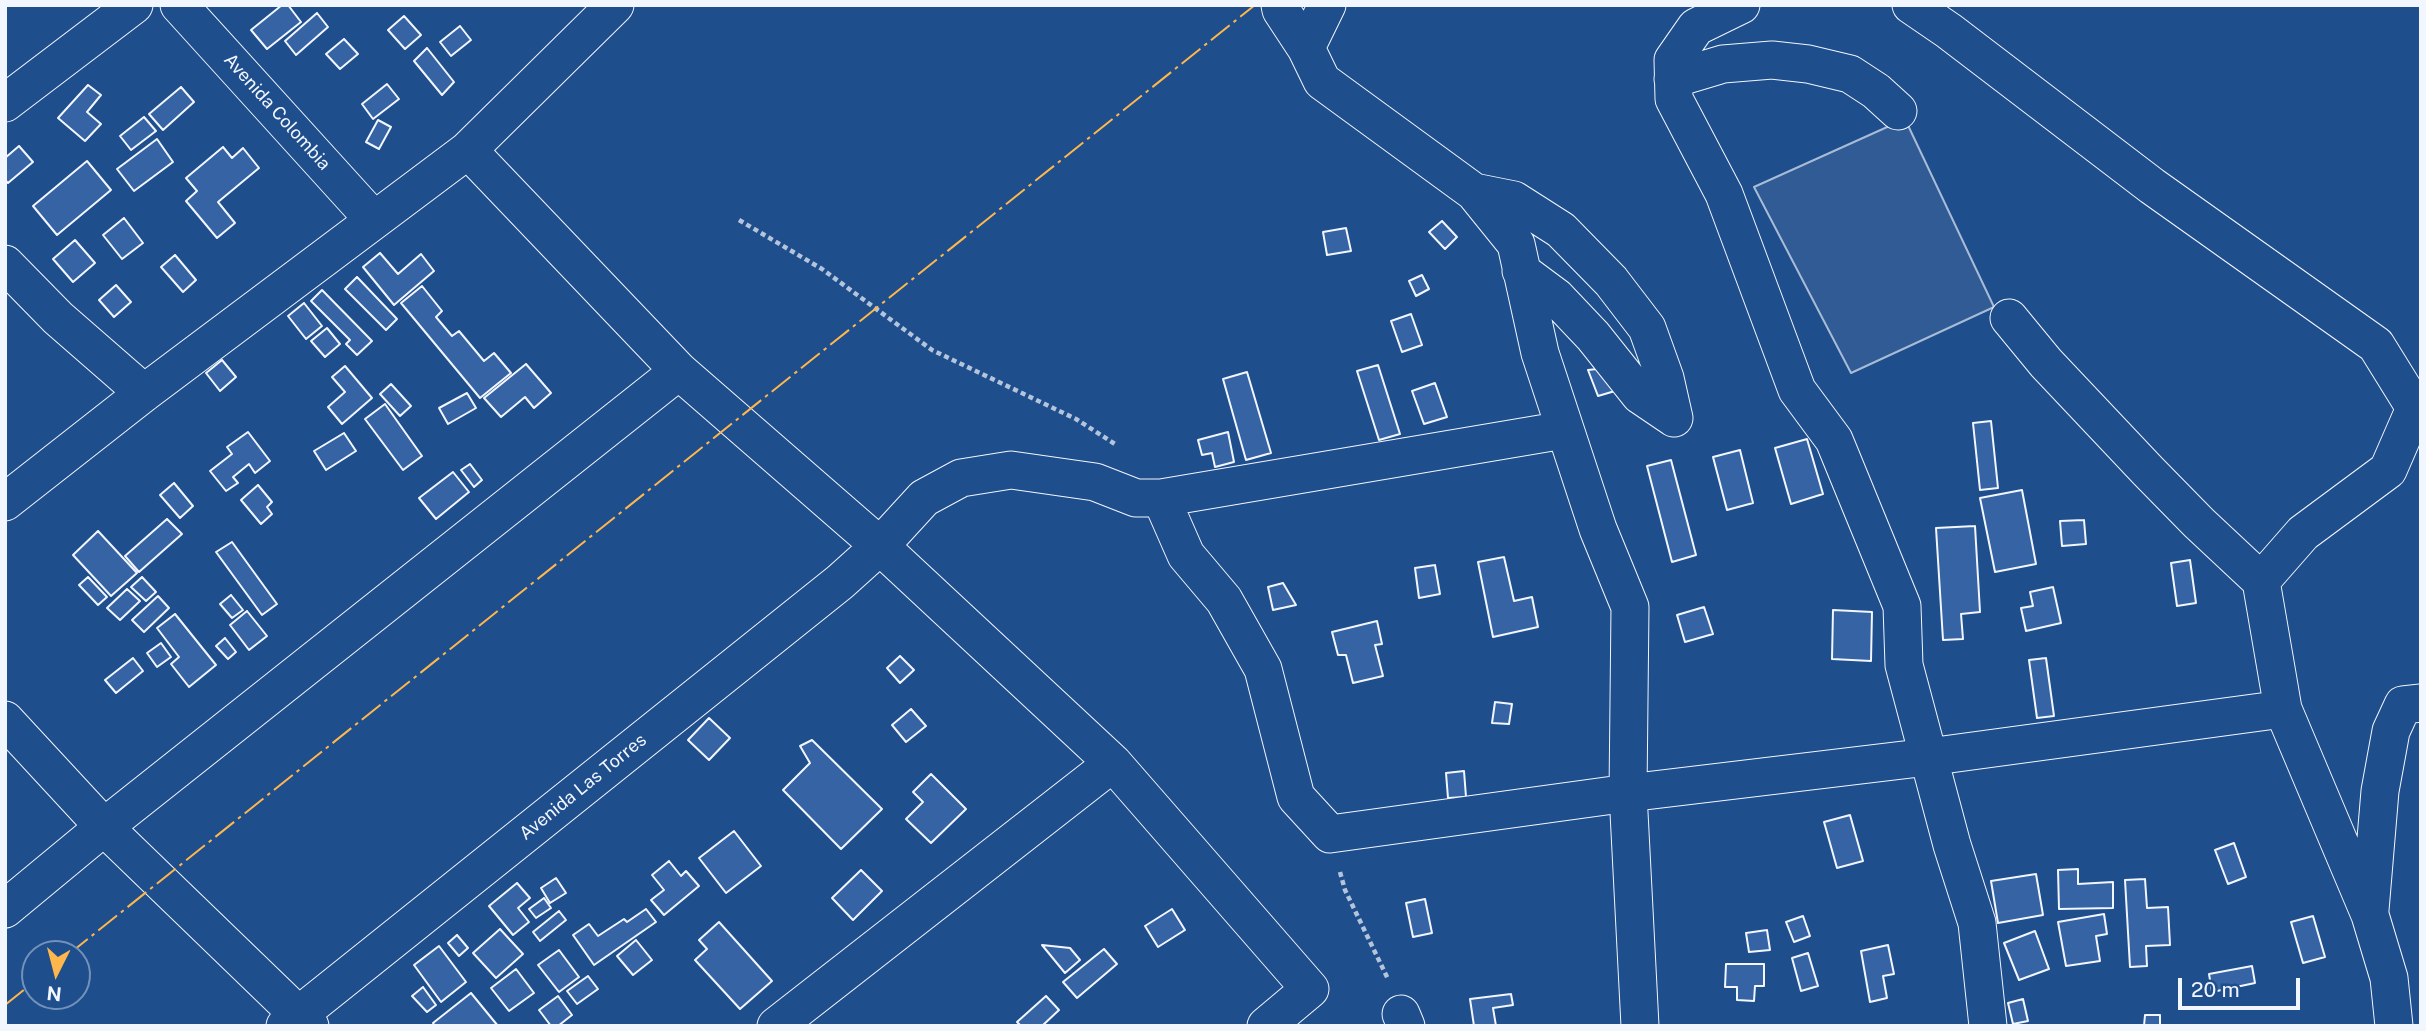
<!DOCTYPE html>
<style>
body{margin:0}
#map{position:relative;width:2426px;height:1031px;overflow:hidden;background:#1f4e8c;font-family:"Public Sans",sans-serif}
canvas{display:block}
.frame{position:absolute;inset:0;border:7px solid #f2f6ff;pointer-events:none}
.north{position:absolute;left:21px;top:940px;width:70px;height:70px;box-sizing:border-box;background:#1f4e8c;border:2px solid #7391ba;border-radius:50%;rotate:186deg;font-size:19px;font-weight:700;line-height:28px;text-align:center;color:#f2f6ff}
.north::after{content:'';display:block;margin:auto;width:24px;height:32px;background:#ffb74d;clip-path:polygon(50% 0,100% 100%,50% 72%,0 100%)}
.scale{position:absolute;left:2178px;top:978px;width:122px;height:32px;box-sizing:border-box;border:4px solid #f2f6ff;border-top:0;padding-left:9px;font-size:21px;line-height:24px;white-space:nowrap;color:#f2f6ff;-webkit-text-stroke:5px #1f4e8c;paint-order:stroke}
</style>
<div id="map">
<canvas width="2426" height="1031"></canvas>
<div class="frame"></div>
<div class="north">N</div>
<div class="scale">20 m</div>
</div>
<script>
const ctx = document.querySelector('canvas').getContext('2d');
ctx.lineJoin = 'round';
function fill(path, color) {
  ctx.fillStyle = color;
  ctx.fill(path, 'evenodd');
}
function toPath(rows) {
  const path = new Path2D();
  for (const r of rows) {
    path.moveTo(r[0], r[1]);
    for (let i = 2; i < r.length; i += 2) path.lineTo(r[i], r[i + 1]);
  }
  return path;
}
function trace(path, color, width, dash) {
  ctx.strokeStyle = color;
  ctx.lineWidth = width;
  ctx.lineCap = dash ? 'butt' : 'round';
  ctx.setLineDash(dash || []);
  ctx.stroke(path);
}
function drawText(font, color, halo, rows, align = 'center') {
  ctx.font = font + ' "Public Sans",sans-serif';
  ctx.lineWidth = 5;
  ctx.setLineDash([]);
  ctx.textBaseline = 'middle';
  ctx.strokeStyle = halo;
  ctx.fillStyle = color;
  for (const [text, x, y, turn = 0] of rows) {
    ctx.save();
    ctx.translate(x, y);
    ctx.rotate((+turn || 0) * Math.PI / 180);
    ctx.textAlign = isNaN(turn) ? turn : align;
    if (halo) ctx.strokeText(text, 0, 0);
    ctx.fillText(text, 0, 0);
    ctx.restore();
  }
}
const built = toPath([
 [1905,119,1994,307,1851,373,1754,187,1905,119]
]);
fill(built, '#305b95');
trace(built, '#a8bbd7', 2);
const building = toPath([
 [282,5,288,5,301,22,267,49,251,30,282,5],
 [317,13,328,27,296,55,285,41,317,13],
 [404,16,421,35,405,49,388,30,404,16],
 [460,26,471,40,451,56,440,42,460,26],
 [344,39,358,54,340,69,326,54,344,39],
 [427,48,454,82,442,95,414,61,427,48],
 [387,84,399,99,373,119,362,104,387,84],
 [88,85,101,95,87,112,101,124,85,141,58,118,88,85],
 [181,87,194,102,163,130,149,114,181,87],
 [144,117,156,131,131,150,120,136,144,117],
 [378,120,391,127,379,149,366,142,378,120],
 [157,139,173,162,134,191,117,169,157,139],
 [19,146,33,162,8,183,5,180,5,158,19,146],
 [223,147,232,158,243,148,259,168,218,202,235,223,217,238,186,201,197,191,186,178,223,147],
 [87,161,111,190,57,235,33,206,87,161],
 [124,218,143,243,122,259,103,235,124,218],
 [1442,221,1457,237,1445,249,1429,232,1442,221],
 [1346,228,1351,251,1327,255,1323,232,1346,228],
 [75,240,95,263,73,282,53,259,75,240],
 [380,253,398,274,421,254,434,271,394,305,363,267,380,253],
 [175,255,196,280,183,292,161,267,175,255],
 [1422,275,1429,289,1416,296,1409,281,1422,275],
 [357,277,397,319,386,330,345,289,357,277],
 [116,285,131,302,114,317,99,300,116,285],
 [422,286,442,311,436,317,452,336,459,331,484,361,494,353,511,373,480,398,401,303,422,286],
 [322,290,372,341,357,355,346,344,350,340,311,301,322,290],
 [304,303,322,326,306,339,288,316,304,303],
 [1411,314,1422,345,1402,352,1391,321,1411,314],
 [327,328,340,344,325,357,311,341,327,328],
 [222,360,236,377,220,391,206,373,222,360],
 [526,364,551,393,534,408,525,397,501,417,484,398,526,364],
 [1378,365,1400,434,1379,440,1357,371,1378,365],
 [345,366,372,398,342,424,328,407,345,392,332,377,345,366],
 [1606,368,1615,391,1598,396,1588,370,1606,368],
 [1247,372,1271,453,1246,460,1223,379,1247,372],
 [1435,383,1447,417,1424,424,1412,391,1435,383],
 [391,384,411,406,400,416,380,394,391,384],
 [467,393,476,408,448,424,439,408,467,393],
 [385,404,422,456,403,470,365,419,385,404],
 [1991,421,1998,488,1980,490,1973,423,1991,421],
 [248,432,270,461,255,473,249,464,233,477,238,483,226,491,210,471,232,454,227,447,248,432],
 [1228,432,1234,462,1215,467,1212,453,1202,455,1198,440,1228,432],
 [344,433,356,451,326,470,314,451,344,433],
 [1807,439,1823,494,1791,504,1775,448,1807,439],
 [1740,450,1753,503,1727,510,1713,457,1740,450],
 [1671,460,1696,555,1672,562,1647,466,1671,460],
 [470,464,482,480,474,487,461,470,470,464],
 [453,472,469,492,436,519,419,498,453,472],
 [174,483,193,506,180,518,160,495,174,483],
 [258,485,272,502,267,507,272,514,261,524,241,500,258,485],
 [2022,490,2036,564,1995,572,1980,498,2022,490],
 [167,519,182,534,139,572,125,556,167,519],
 [2084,520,2086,544,2062,546,2060,521,2084,520],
 [1975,526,1980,612,1961,614,1963,639,1943,640,1936,528,1975,526],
 [98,531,137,573,111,596,73,555,98,531],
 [232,542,277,604,262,615,216,552,232,542],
 [1504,557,1514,601,1532,597,1538,627,1493,637,1478,562,1504,557],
 [2190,560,2196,603,2177,606,2171,563,2190,560],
 [1435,565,1440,594,1419,598,1415,568,1435,565],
 [88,577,107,597,98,605,79,585,88,577],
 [142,577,156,592,146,601,131,587,142,577],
 [1283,583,1296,605,1273,610,1268,587,1283,583],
 [2053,587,2061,623,2026,631,2021,608,2033,606,2030,592,2053,587],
 [127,589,140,601,120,620,107,608,127,589],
 [231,595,243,610,232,618,220,604,231,595],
 [158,596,169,608,144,632,132,620,158,596],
 [1704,607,1713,634,1685,642,1677,615,1704,607],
 [1833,610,1872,612,1871,661,1832,659,1833,610],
 [247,611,267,636,249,650,230,625,247,611],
 [175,614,216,665,189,687,171,664,179,657,157,628,175,614],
 [1377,621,1382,644,1375,645,1383,676,1353,683,1346,655,1338,655,1332,632,1377,621],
 [225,638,236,652,228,659,216,646,225,638],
 [161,643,171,657,157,667,147,653,161,643],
 [900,656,914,670,900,683,887,668,900,656],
 [133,658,143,671,116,693,105,680,133,658],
 [2046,658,2054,716,2037,718,2029,660,2046,658],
 [1495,702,1512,704,1509,724,1492,723,1495,702],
 [911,709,926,726,906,742,892,725,911,709],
 [709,718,730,738,709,760,688,740,709,718],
 [812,740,882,809,841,849,783,790,810,763,800,746,812,740],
 [1464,771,1466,797,1448,798,1446,773,1464,771],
 [931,774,966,809,931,843,906,819,923,802,913,792,931,774],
 [1850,815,1863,861,1837,868,1824,822,1850,815],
 [734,831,761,866,726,893,699,858,734,831],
 [2234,843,2246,877,2228,884,2215,850,2234,843],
 [669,861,681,876,686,871,699,886,664,915,651,900,664,890,652,875,669,861],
 [2078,869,2078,884,2113,882,2113,908,2059,909,2058,870,2078,869],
 [861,870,882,891,853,920,832,898,861,870],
 [2036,874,2043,915,1998,923,1991,881,2036,874],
 [556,878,566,893,550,903,541,888,556,878],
 [2145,879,2147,908,2168,907,2170,945,2146,946,2147,966,2130,967,2125,880,2145,879],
 [517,883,530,898,518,908,529,922,513,935,489,906,517,883],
 [544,898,551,908,536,918,529,909,544,898],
 [1425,899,1432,933,1413,937,1406,903,1425,899],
 [646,909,656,922,594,965,573,935,589,924,598,936,624,919,627,922,646,909],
 [1172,909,1185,930,1158,947,1145,926,1172,909],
 [559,911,566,920,540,941,533,932,559,911],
 [2104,914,2107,934,2096,936,2100,961,2066,966,2058,922,2104,914],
 [1803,916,1810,936,1794,942,1786,922,1803,916],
 [2313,916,2325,957,2303,963,2291,922,2313,916],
 [719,922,772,981,740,1009,695,960,707,949,699,940,719,922],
 [500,929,523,954,496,978,473,953,500,929],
 [1767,930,1770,950,1749,952,1746,933,1767,930],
 [2035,931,2049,969,2019,980,2004,943,2035,931],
 [457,935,468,948,459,956,448,943,457,935],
 [636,940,652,960,633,975,617,956,636,940],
 [1042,945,1070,948,1080,960,1065,973,1042,945],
 [1888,945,1894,974,1883,976,1887,998,1870,1002,1861,951,1888,945],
 [439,946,466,982,441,1002,414,965,439,946],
 [1104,949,1117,964,1077,998,1063,982,1104,949],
 [559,950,579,977,559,992,538,965,559,950],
 [1808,953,1818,986,1801,991,1792,958,1808,953],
 [1726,964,1764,964,1764,986,1755,986,1754,1001,1737,1000,1737,987,1725,987,1726,964],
 [2252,966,2255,983,2212,992,2209,974,2252,966],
 [516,969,534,993,509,1011,491,988,516,969],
 [588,976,598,989,577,1004,567,991,588,976],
 [423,987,436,1005,427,1012,412,996,423,987],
 [471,993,498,1026,435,1026,433,1023,471,993],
 [1511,994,1513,1005,1493,1008,1496,1026,1474,1026,1470,999,1511,994],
 [558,996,572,1015,558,1026,551,1026,539,1010,558,996],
 [1046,996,1059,1010,1042,1026,1021,1026,1017,1022,1046,996],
 [2023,999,2028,1021,2013,1024,2008,1003,2023,999],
 [2145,1015,2160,1015,2160,1026,2144,1026,2145,1015]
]);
fill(building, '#3563a3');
trace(building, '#f2f6ff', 2);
const minor = toPath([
 [179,5,374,220],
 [1280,5,1281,10,1306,48,1322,81,1474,192,1516,244,1540,353,1598,529,1630,607,1628,793,1640,1026],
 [1741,5,1696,27,1673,60,1674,99,1724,194,1797,390,1834,440,1902,606,1904,665,1952,845,1977,923,1988,1026],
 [1911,5,1949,31,2152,186,2376,345,2415,408,2388,470,2303,533,2261,581],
 [1306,48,1327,5],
 [1673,79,1723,64,1772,60,1808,64,1850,74,1876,91,1898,111],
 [5,103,134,5],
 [468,150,679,371,880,546,1113,763,1310,989,1266,1026],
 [1474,192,1514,200,1561,230,1611,281,1647,328,1665,378,1674,418],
 [5,264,58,318,144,393],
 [1521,271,1556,297,1593,336,1640,395,1674,418],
 [2009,318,2046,363,2148,471,2199,523,2261,581,2283,709,2370,915,2389,978,2394,1026],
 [1161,498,1186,555,1224,600,1263,669,1296,797,1330,834,1628,793,1928,757,2283,709],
 [5,502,144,393,468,150,615,5],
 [5,720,104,827,310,1026],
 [5,909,104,827,679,371],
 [2370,910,2380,791,2391,731,2403,705,2421,703],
 [1401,1014,1406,1026],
 [285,1026,840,582,880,546,924,498,961,478,1011,470,1095,482,1136,498,1161,498,1564,430],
 [776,1026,1113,763]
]);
trace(minor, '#f2f6ff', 39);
trace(toPath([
 [739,220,822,269,932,350,1076,419,1115,444],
 [1340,872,1345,890,1388,979]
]), '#b3c4dc', 4.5, [5, 3.5]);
trace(minor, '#1f4e8c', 37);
trace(toPath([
 [69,954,1255,5],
 [5,1005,35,981]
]), '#ffb74d', 2, [24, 5, 3.5, 5]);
drawText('18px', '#f2f6ff', '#1f4e8c', [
 ["Avenida Colombia",277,112,48],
 ["Avenida Las Torres",583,787,-39]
]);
</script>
